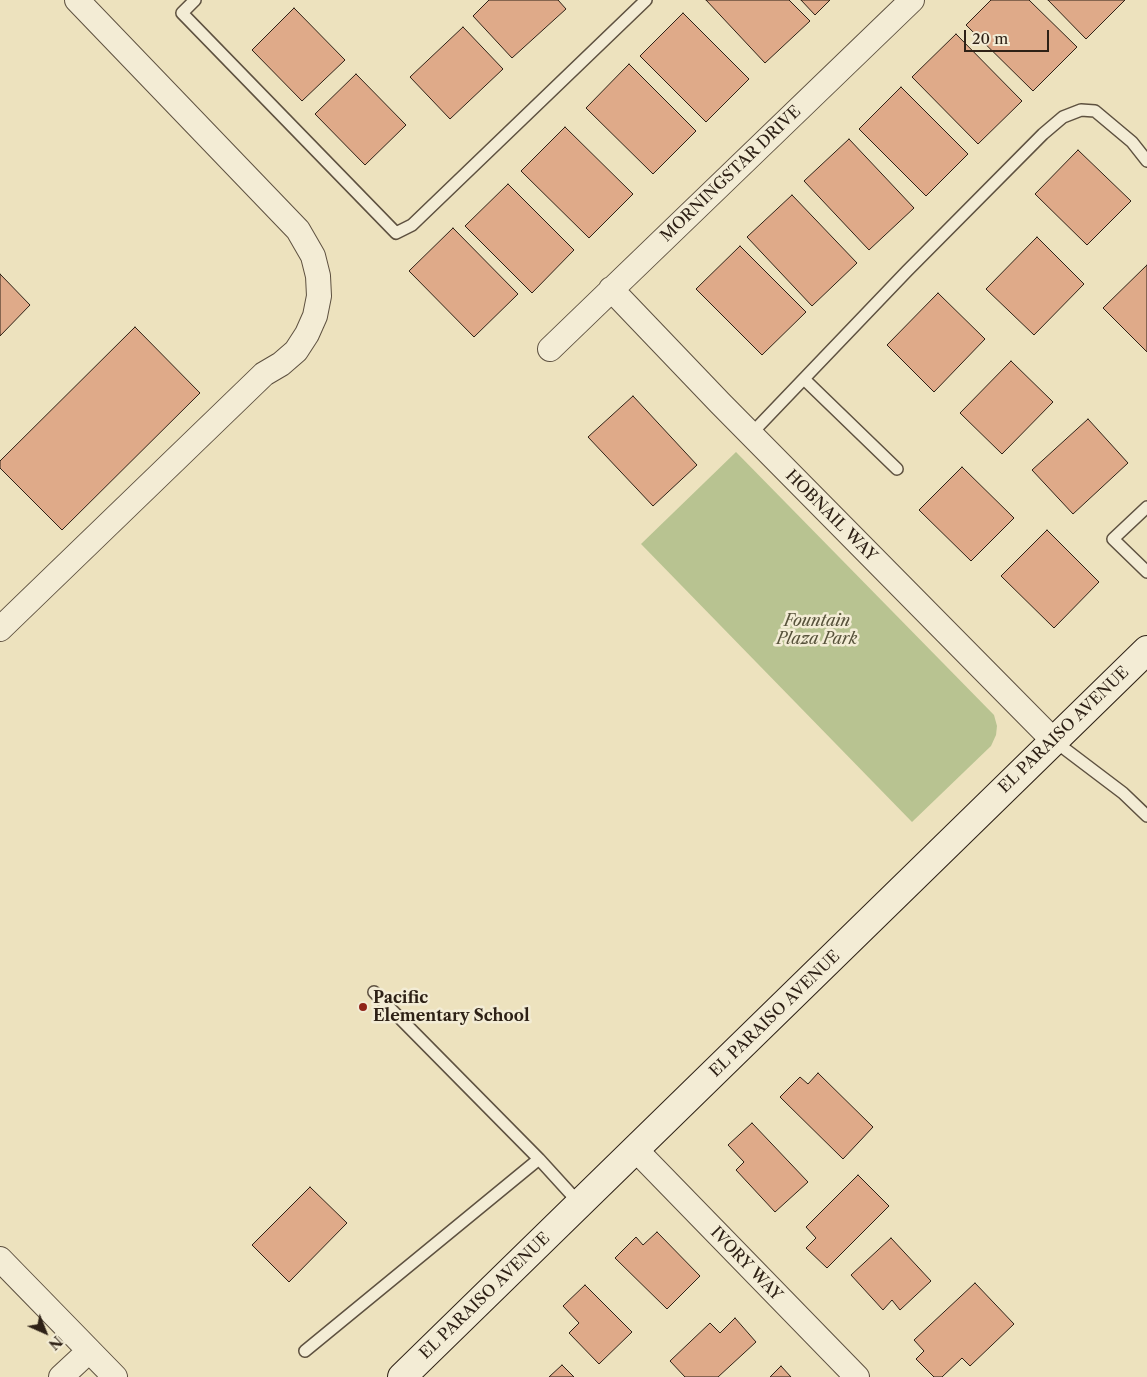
<!DOCTYPE html>
<style>
body{margin:0}
#map{position:relative;width:1147px;height:1377px;overflow:hidden;background:#ede2be;font-family:"Libre Caslon Text",serif}
canvas{display:block}
.north{position:absolute;left:20px;top:1307px;width:50px;height:50px;-webkit-text-stroke:4px #f3ecd5;paint-order:stroke;rotate:136deg;font-size:14px;font-weight:700;line-height:20px;text-align:center;color:#2e2116}
.north::after{content:'';display:block;margin:auto;width:18px;height:22px;background:#2e2116;clip-path:polygon(50% 0,100% 100%,50% 72%,0 100%)}
.scale{position:absolute;left:964px;top:30px;width:85px;height:22px;box-sizing:border-box;border:2px solid #2e2116;border-top:0;padding-left:6px;font-size:15px;line-height:18px;white-space:nowrap;color:#2e2116;-webkit-text-stroke:4px #f3ecd5;paint-order:stroke}
</style>
<div id="map">
<canvas width="1147" height="1377"></canvas>
<div class="north">N</div>
<div class="scale">20 m</div>
</div>
<script>
const ctx = document.querySelector('canvas').getContext('2d');
ctx.lineJoin = 'round';
function fill(path, color) {
  ctx.fillStyle = color;
  ctx.fill(path, 'evenodd');
}
function toPath(rows) {
  const path = new Path2D();
  for (const r of rows) {
    path.moveTo(r[0], r[1]);
    for (let i = 2; i < r.length; i += 2) path.lineTo(r[i], r[i + 1]);
  }
  return path;
}
function trace(path, color, width, dash) {
  ctx.strokeStyle = color;
  ctx.lineWidth = width;
  ctx.lineCap = dash ? 'butt' : 'round';
  ctx.setLineDash(dash || []);
  ctx.stroke(path);
}
function drawText(font, color, halo, rows, align = 'center') {
  ctx.font = font + ' "Libre Caslon Text",serif';
  ctx.lineWidth = 5;
  ctx.setLineDash([]);
  ctx.textBaseline = 'middle';
  ctx.strokeStyle = halo;
  ctx.fillStyle = color;
  for (const [text, x, y, turn = 0] of rows) {
    ctx.save();
    ctx.translate(x, y);
    ctx.rotate((+turn || 0) * Math.PI / 180);
    ctx.textAlign = isNaN(turn) ? turn : align;
    if (halo) ctx.strokeText(text, 0, 0);
    ctx.fillText(text, 0, 0);
    ctx.restore();
  }
}
fill(toPath([
 [736,452,994,715,997,726,996,735,991,746,912,822,641,544]
]), '#b8c391');
const building = toPath([
 [489,0,558,0,566,9,512,58,473,16,489,0],
 [706,0,789,0,810,21,765,63,706,0],
 [801,0,830,0,815,15,801,0],
 [991,0,1029,0,1077,47,1033,91,966,25,991,0],
 [1048,0,1125,0,1086,39,1048,0],
 [294,8,345,60,302,101,252,50,294,8],
 [683,13,749,79,706,122,640,56,683,13],
 [463,27,503,69,450,119,410,77,463,27],
 [956,34,1022,101,978,144,912,77,956,34],
 [629,64,696,131,653,174,586,108,629,64],
 [356,74,406,125,365,165,315,114,356,74],
 [901,87,968,154,926,196,859,129,901,87],
 [565,127,633,194,589,238,521,171,565,127],
 [849,139,914,208,869,250,804,181,849,139],
 [1078,150,1131,201,1087,245,1035,194,1078,150],
 [508,184,574,250,532,293,465,226,508,184],
 [792,195,857,263,812,306,747,237,792,195],
 [453,228,518,294,474,337,409,271,453,228],
 [1037,237,1084,284,1034,335,986,289,1037,237],
 [740,246,806,312,762,355,696,289,740,246],
 [1147,265,1147,352,1103,308,1147,265],
 [0,274,30,305,0,336,0,274],
 [938,293,985,339,934,392,887,345,938,293],
 [135,327,200,393,62,530,0,468,0,461,135,327],
 [1011,361,1053,402,1002,454,960,413,1011,361],
 [633,396,697,465,653,506,588,437,633,396],
 [1088,419,1128,463,1073,514,1032,470,1088,419],
 [962,467,1014,518,971,561,919,510,962,467],
 [1047,530,1099,582,1054,628,1001,576,1047,530],
 [818,1073,873,1127,843,1159,780,1097,800,1077,808,1084,818,1073],
 [752,1123,808,1182,775,1212,736,1170,744,1162,728,1145,752,1123],
 [858,1175,889,1206,827,1268,806,1248,816,1238,806,1227,858,1175],
 [310,1187,347,1223,289,1282,252,1245,310,1187],
 [657,1232,700,1276,667,1309,615,1258,636,1237,643,1245,657,1232],
 [891,1238,931,1281,900,1310,892,1300,883,1310,851,1275,891,1238],
 [975,1283,1014,1324,970,1366,962,1358,942,1377,934,1377,916,1359,924,1351,914,1340,975,1283],
 [585,1285,632,1332,599,1364,569,1333,579,1323,563,1306,585,1285],
 [735,1318,756,1342,718,1377,685,1377,670,1361,710,1323,720,1333,735,1318],
 [562,1365,574,1377,549,1377,562,1365],
 [781,1366,791,1377,770,1377,781,1366]
]);
fill(building, '#dfaa89');
trace(building, '#2e2116', 1);
const lane = toPath([
 [195,0,182,13,396,233,412,225,646,0],
 [804,379,897,469],
 [751,434,907,271,1043,134,1063,117,1081,110,1095,111,1132,142,1147,161],
 [1147,507,1113,539,1147,572],
 [1053,740,1123,793,1147,816],
 [374,992,539,1159,580,1204],
 [305,1351,539,1159]
]);
const street = toPath([
 [611,289,720,403,1053,740],
 [550,349,912,0],
 [0,629,264,374,281,364,296,351,307,334,315,316,319,296,318,276,313,256,298,230,77,0],
 [636,1150,857,1377],
 [0,1259,115,1377],
 [61,1377,89,1351]
]);
const secondary = toPath([
 [402,1377,1147,650]
]);
trace(lane, '#5e5140', 14);
trace(street, '#5e5140', 26);
trace(secondary, '#2e2116', 30);
trace(lane, '#f3ecd5', 11);
trace(street, '#f3ecd5', 24);
trace(secondary, '#f3ecd5', 28);
for (const [x, y, r, color] of [
 [363,1007,5,"#8f2418"]
]) {
  const dot = new Path2D();
  dot.arc(x, y, r, 0, 2 * Math.PI);
  ctx.fillStyle = color;
  ctx.fill(dot);
  trace(dot, '#f3ecd5', 2);
}
drawText('16px', '#2e2116', '#f3ecd5', [
 ["MORNINGSTAR DRIVE",731,174,-44],
 ["HOBNAIL WAY",831,516,45],
 ["EL PARAISO AVENUE",1064,730,-44],
 ["EL PARAISO AVENUE",775,1014,-44],
 ["IVORY WAY",746,1264,46],
 ["EL PARAISO AVENUE",485,1296,-44]
]);
drawText('italic 16px', '#57523b', '#f3ecd5', [
 ["Fountain",817,621],
 ["Plaza Park",817,639]
]);
drawText('bold 16px', '#2e2116', '#f3ecd5', [
 ["Pacific",373,998],
 ["Elementary School",373,1016]
], 'left');
</script>
